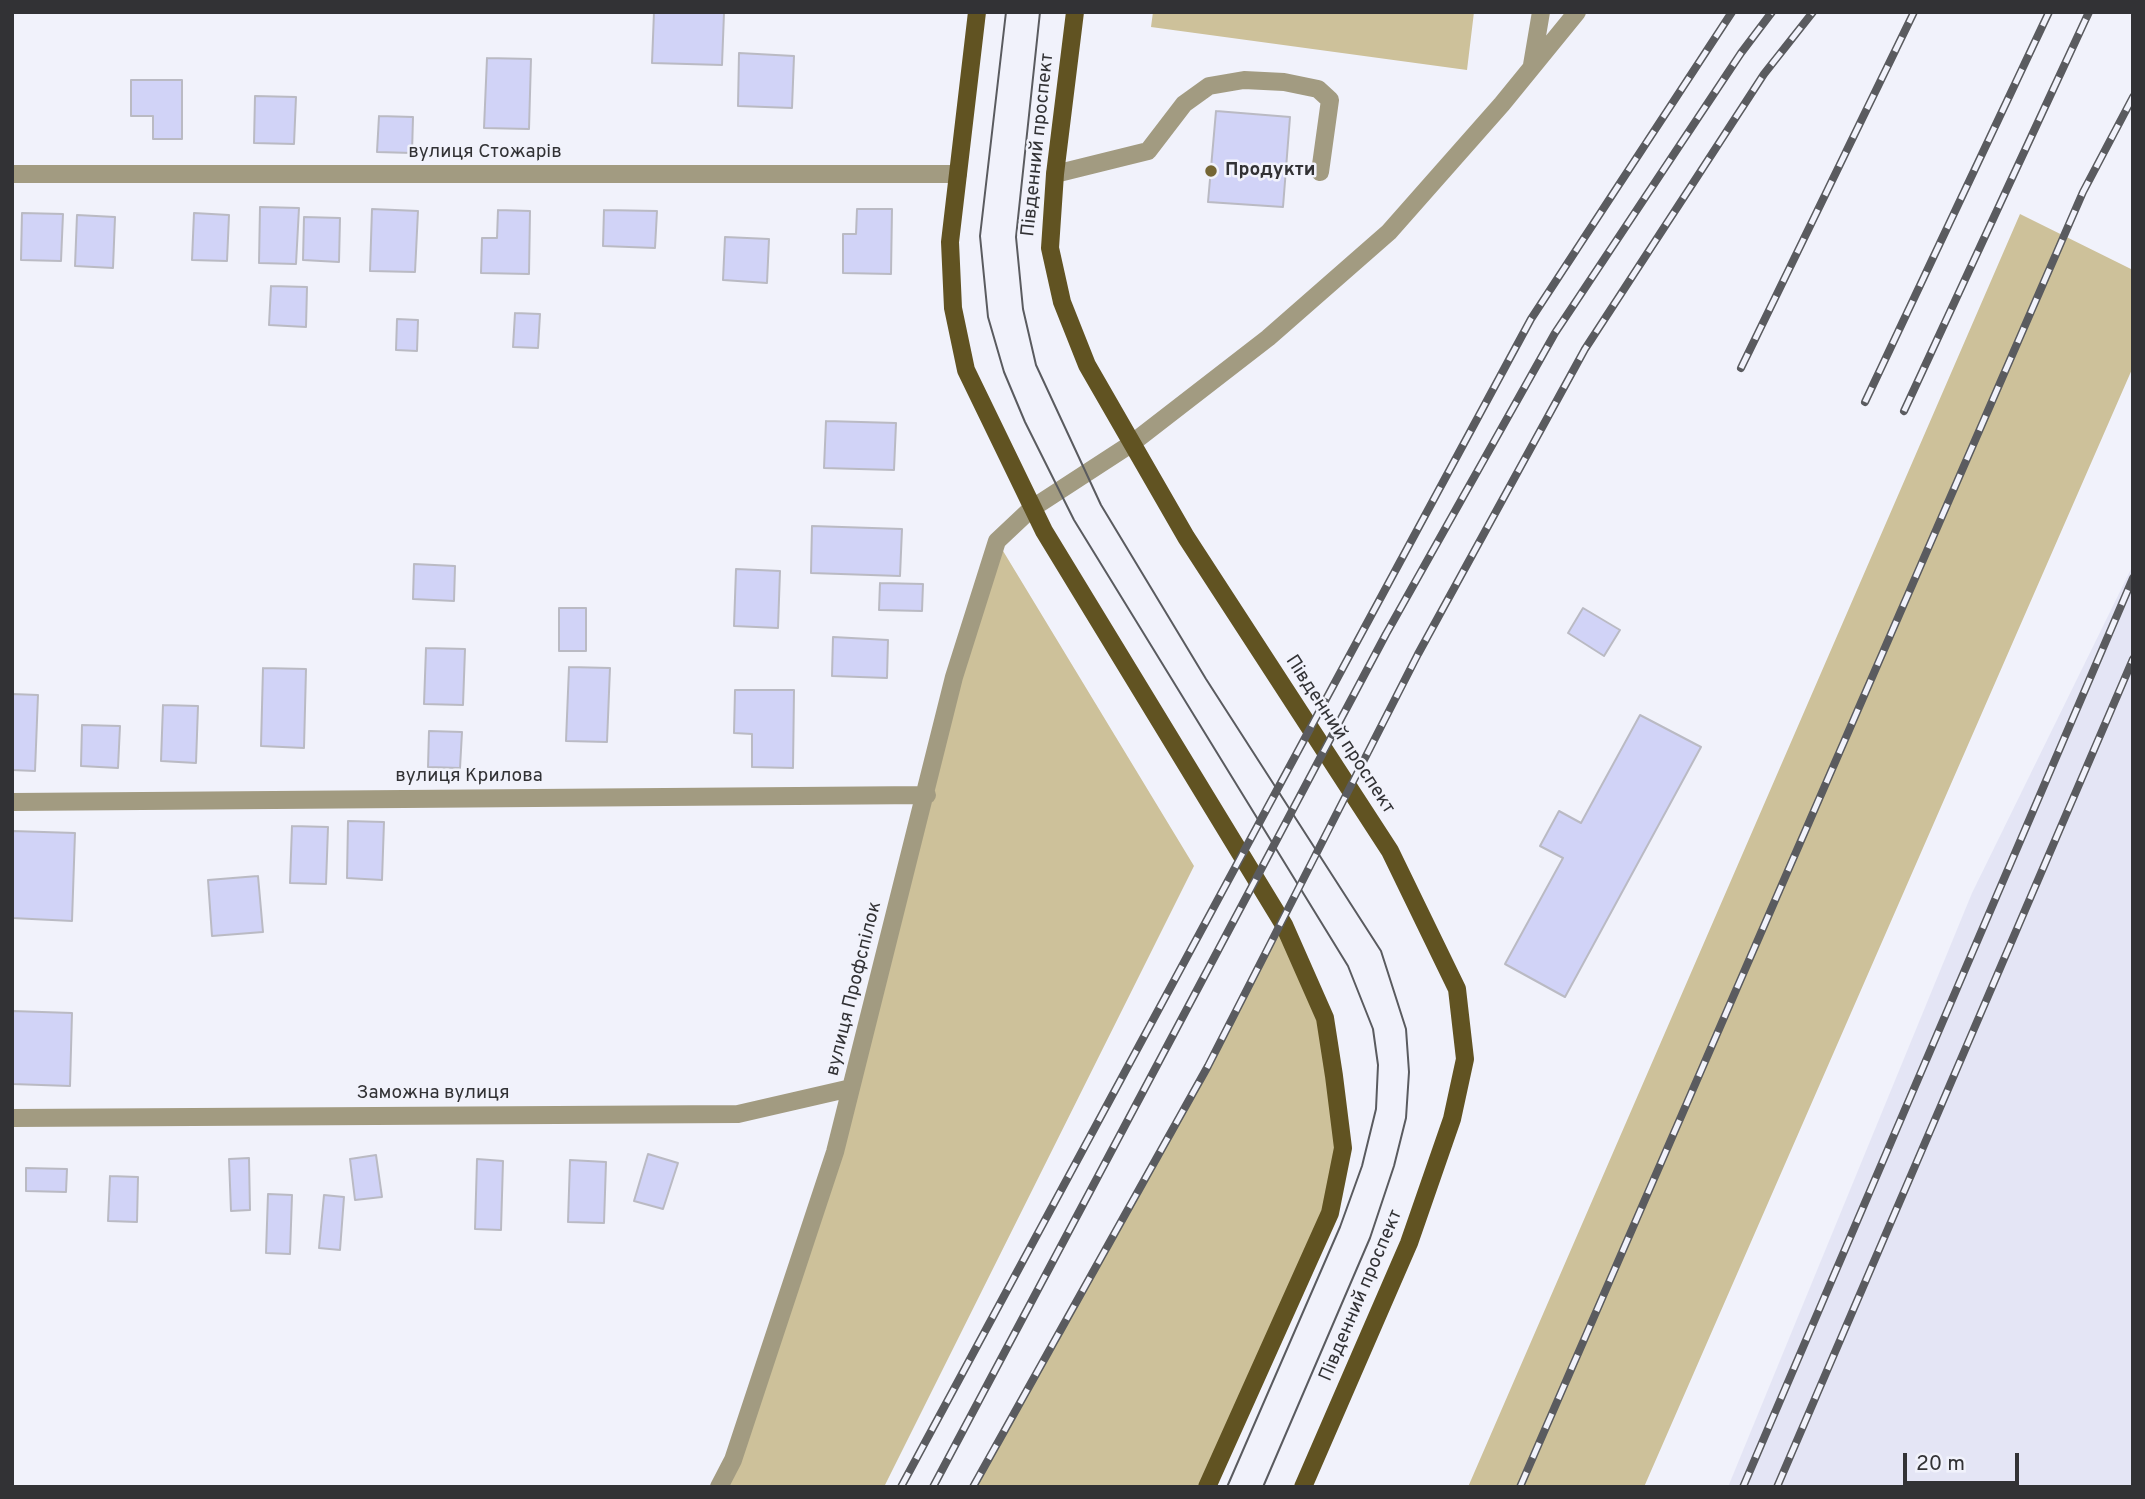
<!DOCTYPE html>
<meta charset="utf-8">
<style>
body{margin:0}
#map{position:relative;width:2145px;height:1499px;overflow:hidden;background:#f1f2fb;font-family:Overpass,sans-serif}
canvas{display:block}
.frame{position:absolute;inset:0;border:14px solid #323235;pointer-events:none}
.scale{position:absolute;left:1903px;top:1453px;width:116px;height:32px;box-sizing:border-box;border:4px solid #323235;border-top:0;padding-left:9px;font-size:21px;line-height:24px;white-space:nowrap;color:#323235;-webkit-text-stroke:5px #f1f2fb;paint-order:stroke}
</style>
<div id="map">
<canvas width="2145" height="1499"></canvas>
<div class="frame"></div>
<div class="scale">20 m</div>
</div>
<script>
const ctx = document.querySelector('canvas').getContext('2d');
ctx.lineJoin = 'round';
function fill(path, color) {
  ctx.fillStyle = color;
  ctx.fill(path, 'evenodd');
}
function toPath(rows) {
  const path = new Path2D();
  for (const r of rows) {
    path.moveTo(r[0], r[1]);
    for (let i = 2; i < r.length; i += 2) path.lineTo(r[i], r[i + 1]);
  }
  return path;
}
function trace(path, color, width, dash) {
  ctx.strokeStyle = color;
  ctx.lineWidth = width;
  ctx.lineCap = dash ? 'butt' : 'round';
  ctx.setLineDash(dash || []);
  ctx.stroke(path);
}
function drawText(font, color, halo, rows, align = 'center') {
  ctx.font = font + ' Overpass,sans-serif';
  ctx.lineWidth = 5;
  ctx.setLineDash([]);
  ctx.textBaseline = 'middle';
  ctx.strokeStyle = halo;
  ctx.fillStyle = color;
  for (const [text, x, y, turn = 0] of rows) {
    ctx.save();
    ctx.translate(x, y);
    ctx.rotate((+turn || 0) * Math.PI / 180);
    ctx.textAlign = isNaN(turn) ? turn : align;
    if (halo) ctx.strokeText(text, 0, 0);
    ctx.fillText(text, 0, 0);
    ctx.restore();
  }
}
fill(toPath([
 [2133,565,2133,1487,1728,1487,1972,893]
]), '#e4e5f5');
fill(toPath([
 [1153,12,1474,12,1467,70,1151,27],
 [2020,214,2133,270,2133,367,1644,1487,1468,1487],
 [997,541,1194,866,884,1487,719,1487,835,1152],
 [1284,925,1325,1018,1343,1148,1330,1213,1207,1487,973,1487]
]), '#cdc19a');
const building = toPath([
 [654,12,724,13,722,65,652,63,654,12],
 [739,53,794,56,792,108,738,106,739,53],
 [487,58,531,59,529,129,484,128,487,58],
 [131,80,182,80,182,139,153,139,153,116,131,116,131,80],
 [255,96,296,97,294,144,254,143,255,96],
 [1216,111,1290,117,1283,207,1208,202,1216,111],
 [379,116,413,117,412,153,377,152,379,116],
 [260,207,299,208,296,264,259,263,260,207],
 [372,209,418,211,415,272,370,271,372,209],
 [857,209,892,209,891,274,843,273,843,234,856,234,857,209],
 [498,210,530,211,529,274,481,273,482,238,497,238,498,210],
 [604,210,657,211,655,248,603,246,604,210],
 [22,213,63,214,61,261,21,260,22,213],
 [194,213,229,215,227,261,192,260,194,213],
 [77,215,115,217,113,268,75,266,77,215],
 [304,217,340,218,339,262,303,260,304,217],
 [725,237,769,239,767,283,723,280,725,237],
 [271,286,307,287,306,327,269,325,271,286],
 [515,313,540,314,538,348,513,347,515,313],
 [397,319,418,320,417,351,396,350,397,319],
 [826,421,896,423,894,470,824,468,826,421],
 [812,526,902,529,900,576,811,573,812,526],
 [414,564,455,566,454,601,413,599,414,564],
 [736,569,780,571,778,628,734,626,736,569],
 [880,583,923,584,922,611,879,610,880,583],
 [559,608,586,608,586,651,559,651,559,608],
 [1583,608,1620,630,1604,656,1568,633,1583,608],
 [833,637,888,640,887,678,832,676,833,637],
 [426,648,465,649,463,705,424,704,426,648],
 [569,667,610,668,607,742,566,741,569,667],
 [263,668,306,669,304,748,261,746,263,668],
 [735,690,794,690,793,768,752,767,752,734,734,733,735,690],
 [12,694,38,695,35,771,12,770,12,694],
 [163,705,198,706,196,763,161,761,163,705],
 [1640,715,1701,747,1565,997,1505,964,1563,858,1540,846,1559,811,1581,823,1640,715],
 [82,725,120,726,118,768,81,766,82,725],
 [429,731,462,732,460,768,428,767,429,731],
 [348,821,384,822,382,880,347,878,348,821],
 [292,826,328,827,326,884,290,883,292,826],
 [12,831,75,833,72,921,12,918,12,831],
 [258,876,263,932,212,936,208,880,258,876],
 [12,1011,72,1013,70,1086,12,1084,12,1011],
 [648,1154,678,1163,663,1209,634,1201,648,1154],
 [376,1155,382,1197,355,1200,350,1159,376,1155],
 [249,1158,250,1210,231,1211,229,1159,249,1158],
 [477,1159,503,1161,501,1230,475,1229,477,1159],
 [570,1160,606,1162,604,1223,568,1222,570,1160],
 [26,1168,67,1169,66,1192,26,1191,26,1168],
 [110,1176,138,1177,137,1222,108,1221,110,1176],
 [268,1194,292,1195,290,1254,266,1253,268,1194],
 [324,1195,344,1197,340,1250,319,1248,324,1195]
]);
fill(building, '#d1d3f7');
trace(building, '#babac3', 2);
trace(toPath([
 [1532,65,1541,12],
 [12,174,958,174],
 [1055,174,1148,151,1184,104,1209,86,1244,80,1284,82,1318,89,1330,100,1320,172],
 [12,802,927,795],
 [12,1118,738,1114,851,1088],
 [719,1487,733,1460,835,1152,954,677,997,541,1031,509,1131,444,1268,338,1389,232,1502,104,1577,12]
]), '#a29b81', 18);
trace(toPath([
 [977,12,950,242,953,308,966,370,1044,531,1284,925,1325,1018,1334,1076,1343,1148,1330,1213,1207,1487],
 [1075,12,1055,174,1050,248,1062,302,1087,365,1186,537,1390,851,1457,989,1465,1059,1452,1119,1409,1243,1303,1487]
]), '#615322', 18);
trace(toPath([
 [1006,12,980,236,988,317,1004,372,1025,422,1074,520,1348,966,1373,1029,1378,1065,1376,1109,1362,1166,1340,1227,1227,1487],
 [1040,12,1016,237,1023,309,1036,365,1101,505,1206,679,1381,951,1406,1029,1409,1072,1406,1118,1394,1166,1370,1238,1263,1487]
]), '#5a5b5f', 2);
const rail = toPath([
 [1741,368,1914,12],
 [1865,402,2049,12],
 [1904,411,2089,12],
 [901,1487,1531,319,1732,12],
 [933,1487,1386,634,1555,333,1741,53,1772,12],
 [973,1487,1208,1066,1418,654,1585,349,1764,74,1813,12],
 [1520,1487,2083,192,2133,97],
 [1743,1487,2133,578],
 [1777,1487,2133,659]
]);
trace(rail, '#5a5b5f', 8);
trace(rail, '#f1f2fb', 5, [16]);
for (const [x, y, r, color] of [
 [1211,171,7,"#756634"]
]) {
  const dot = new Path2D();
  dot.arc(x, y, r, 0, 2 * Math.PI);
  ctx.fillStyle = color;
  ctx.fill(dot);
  trace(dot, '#f1f2fb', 2.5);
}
drawText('19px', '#323235', '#f1f2fb', [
 ["Південний проспект",1039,145,-84],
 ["вулиця Стожарів",485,153],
 ["Південний проспект",1339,735,57],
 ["вулиця Крилова",469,777],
 ["вулиця Профспілок",855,989,-76],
 ["Заможна вулиця",433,1094],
 ["Південний проспект",1362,1296,-67]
]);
drawText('bold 19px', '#323235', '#f1f2fb', [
 ["Продукти",1225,171]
], 'left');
</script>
